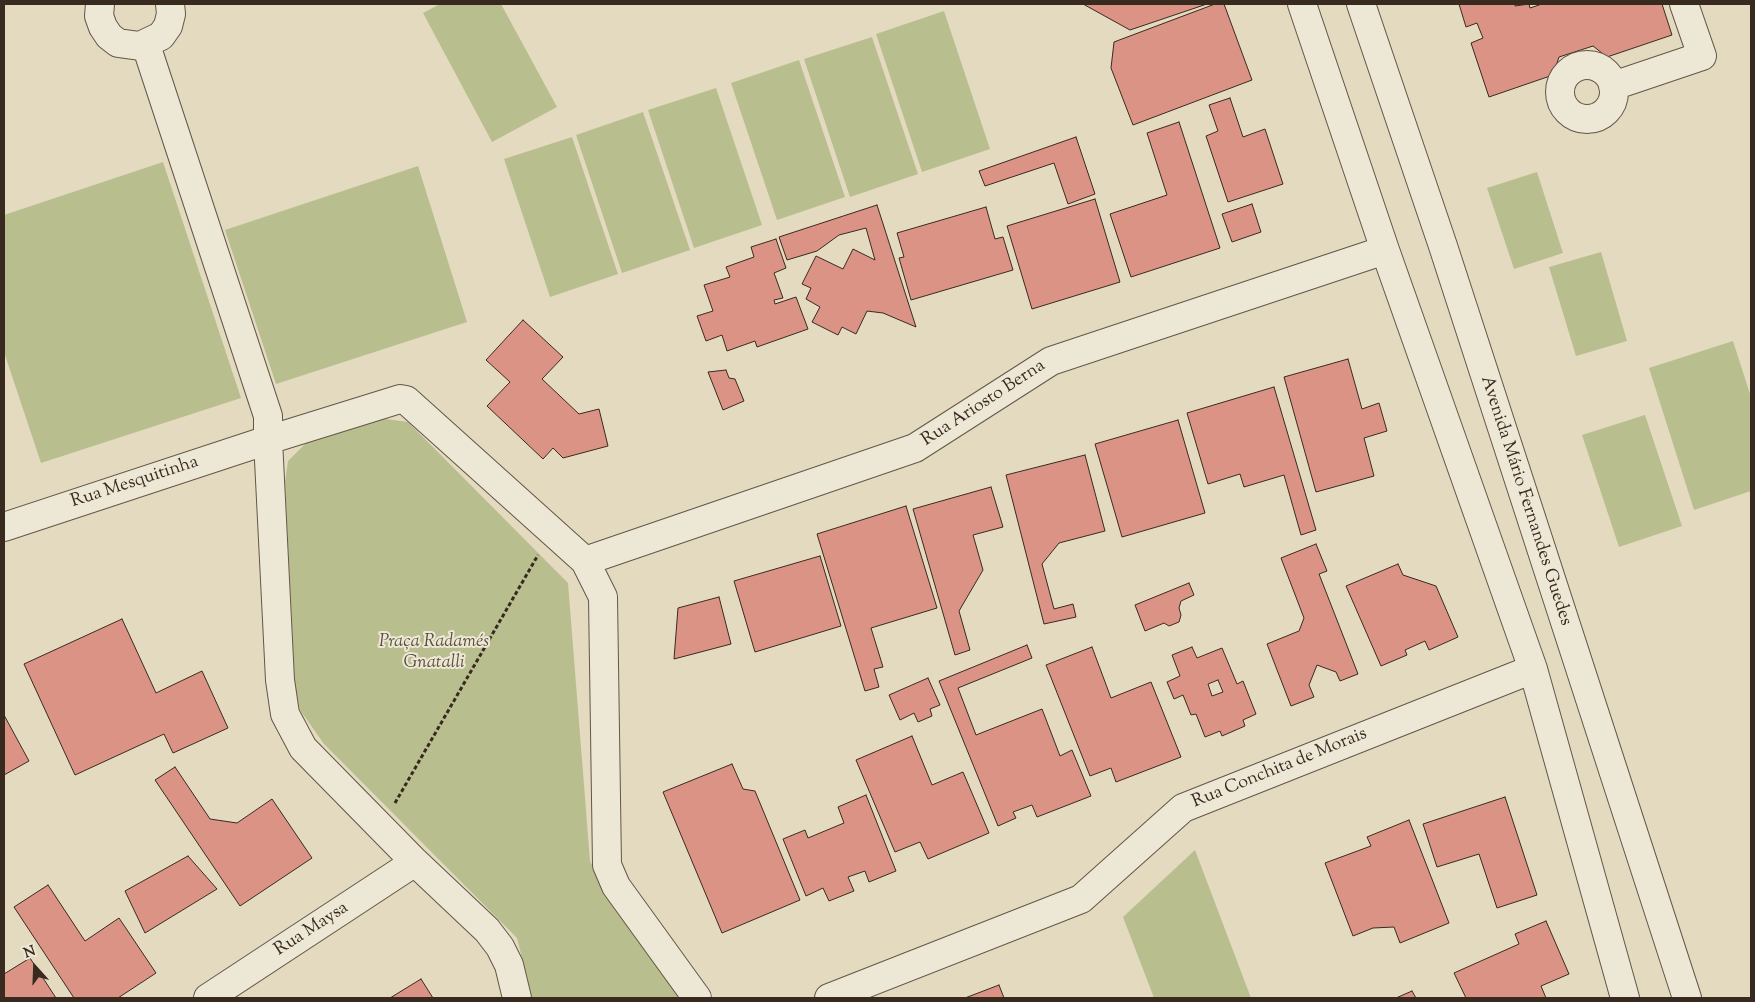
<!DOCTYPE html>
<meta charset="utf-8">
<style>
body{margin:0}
#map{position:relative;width:1755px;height:1002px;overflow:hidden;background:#e4dac0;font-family:"Sorts Mill Goudy",serif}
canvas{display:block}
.frame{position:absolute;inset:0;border:5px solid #392a1f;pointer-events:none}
.north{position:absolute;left:10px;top:942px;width:50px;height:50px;-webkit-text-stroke:4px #ede7d6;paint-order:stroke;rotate:340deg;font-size:14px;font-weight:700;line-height:20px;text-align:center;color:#392a1f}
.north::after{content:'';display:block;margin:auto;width:18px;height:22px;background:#392a1f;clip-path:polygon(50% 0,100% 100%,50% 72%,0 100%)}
</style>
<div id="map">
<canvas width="1755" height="1002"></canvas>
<div class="frame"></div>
<div class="north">N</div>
</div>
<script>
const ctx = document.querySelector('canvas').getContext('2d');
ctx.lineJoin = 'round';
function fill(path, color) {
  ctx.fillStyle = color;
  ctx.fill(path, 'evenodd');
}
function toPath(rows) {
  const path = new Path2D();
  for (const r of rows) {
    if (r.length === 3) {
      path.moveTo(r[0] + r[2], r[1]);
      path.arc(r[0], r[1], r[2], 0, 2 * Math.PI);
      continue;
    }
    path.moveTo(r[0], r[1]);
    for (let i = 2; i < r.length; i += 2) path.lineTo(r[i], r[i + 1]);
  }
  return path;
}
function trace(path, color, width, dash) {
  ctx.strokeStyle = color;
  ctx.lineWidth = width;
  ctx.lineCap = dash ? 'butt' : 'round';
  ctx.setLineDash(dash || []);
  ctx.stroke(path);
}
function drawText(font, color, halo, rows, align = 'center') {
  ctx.font = font + ' "Sorts Mill Goudy",serif';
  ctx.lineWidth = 4;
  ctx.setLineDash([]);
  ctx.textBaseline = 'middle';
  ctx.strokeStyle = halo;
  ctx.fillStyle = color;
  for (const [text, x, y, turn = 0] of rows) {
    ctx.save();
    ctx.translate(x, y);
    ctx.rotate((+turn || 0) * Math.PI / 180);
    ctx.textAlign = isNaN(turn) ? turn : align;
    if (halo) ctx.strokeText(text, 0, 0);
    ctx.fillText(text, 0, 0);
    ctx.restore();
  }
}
fill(toPath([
 [440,4,501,4,557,107,492,142,423,13],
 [944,11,990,149,922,172,876,34],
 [872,37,918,174,850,197,804,59],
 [799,60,845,197,777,220,731,83],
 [716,88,762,225,694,248,648,110],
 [643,112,690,250,622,273,576,135],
 [572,137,618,274,550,297,504,159],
 [163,162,241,398,41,463,4,352,4,215],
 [418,166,467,322,276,384,225,230],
 [1537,172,1563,253,1514,269,1487,188],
 [1601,252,1627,341,1576,356,1549,267],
 [1733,341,1751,397,1751,491,1694,510,1649,368],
 [1645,415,1682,526,1619,547,1582,435],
 [379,418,408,422,568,583,590,861,609,897,679,998,532,998,517,938,324,744,300,710,295,686,285,482,288,461,307,442],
 [1195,850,1251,998,1154,998,1123,917]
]), '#b9be8f');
const building = toPath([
 [1083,4,1207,4,1130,30,1083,4],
 [1215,4,1224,4,1252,80,1133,125,1111,68,1114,42,1215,4],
 [1459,4,1515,4,1515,6,1529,4,1530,8,1542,4,1662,4,1672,35,1607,57,1593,46,1559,57,1553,75,1489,97,1471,43,1483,38,1477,23,1466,27,1459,4],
 [1230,98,1243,137,1265,129,1283,184,1228,202,1206,136,1218,131,1209,105,1230,98],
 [1179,122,1220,248,1131,277,1110,214,1167,195,1147,133,1179,122],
 [1076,137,1095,194,1068,204,1054,163,985,186,979,171,1076,137],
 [1095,199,1120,282,1032,309,1007,226,1095,199],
 [1252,204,1261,232,1232,242,1222,214,1252,204],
 [877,205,916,327,883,313,867,311,856,334,842,327,838,335,812,322,820,307,806,299,811,288,802,284,816,256,843,269,853,249,875,260,866,228,839,235,817,251,787,260,779,237,877,205],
 [986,207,995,239,1003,237,1013,270,911,300,899,258,904,257,897,233,986,207],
 [776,239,786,268,774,273,783,298,774,300,775,304,796,297,808,329,757,347,755,341,727,351,722,335,706,341,697,316,713,311,704,285,730,277,726,267,754,257,751,247,776,239],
 [523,320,563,357,542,379,579,414,599,409,608,446,563,458,553,448,543,459,487,406,510,382,486,360,523,320],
 [1348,359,1362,409,1379,403,1387,431,1364,438,1374,476,1316,492,1284,377,1348,359],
 [726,370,729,378,735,379,744,401,723,410,708,372,726,370],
 [1274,387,1316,530,1301,535,1284,475,1244,487,1240,474,1208,484,1187,413,1274,387],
 [1178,420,1205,513,1122,537,1095,444,1178,420],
 [1085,455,1105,531,1059,543,1042,564,1054,609,1073,604,1076,617,1044,624,1006,475,1085,455],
 [991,487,1003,527,973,535,983,570,959,611,970,650,955,655,913,509,991,487],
 [906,506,937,608,871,628,883,667,874,669,879,687,865,691,817,534,906,506],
 [1316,544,1327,571,1319,574,1358,674,1340,681,1336,672,1317,665,1309,685,1314,697,1291,706,1267,644,1299,631,1304,618,1281,558,1316,544],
 [820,556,841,626,755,652,734,581,820,556],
 [1398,564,1403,575,1436,586,1458,637,1429,650,1425,641,1405,650,1407,655,1381,666,1346,586,1398,564],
 [1189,583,1194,595,1181,601,1179,608,1181,615,1179,622,1169,626,1164,623,1145,631,1135,605,1189,583],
 [719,597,731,644,674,659,678,608,719,597],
 [122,619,156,693,202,671,228,728,173,753,164,734,75,775,24,664,122,619],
 [1027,645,1032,658,958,688,976,735,1042,709,1060,756,1072,750,1091,796,1037,817,1032,805,1013,812,1016,818,998,826,939,681,1027,645],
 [1092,647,1111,698,1151,682,1181,757,1116,782,1111,768,1090,776,1046,665,1092,647],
 [1192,647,1197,658,1222,648,1237,684,1243,681,1256,714,1243,720,1245,726,1222,736,1220,731,1205,737,1196,714,1191,715,1183,695,1174,699,1167,682,1180,676,1172,655,1192,647],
 [1218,680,1223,692,1212,696,1208,684,1218,680],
 [928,678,940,705,930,709,932,716,918,722,914,713,900,720,889,695,928,678],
 [4,715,29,761,4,775,4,715],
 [912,736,932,785,963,772,989,833,928,859,920,842,895,852,856,760,912,736],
 [732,764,743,789,755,791,800,900,722,933,663,792,732,764],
 [175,767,210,819,237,823,272,799,312,858,240,906,155,780,175,767],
 [866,795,896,871,869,882,865,871,848,877,854,891,829,901,823,888,806,896,783,839,805,830,808,838,844,823,838,807,866,795],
 [1505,797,1537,895,1497,908,1479,854,1437,867,1423,824,1505,797],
 [1409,820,1449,923,1400,943,1394,927,1373,928,1353,936,1325,863,1371,846,1367,837,1409,820],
 [188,856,217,889,145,933,125,891,188,856],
 [48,885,85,941,119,918,156,973,118,998,74,998,14,907,48,885],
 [1546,921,1569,974,1541,986,1546,998,1466,998,1454,973,1519,944,1515,934,1546,921],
 [30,958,56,998,4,998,4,974,30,958],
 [421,979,433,998,390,998,421,979],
 [999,985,1004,998,965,998,999,985],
 [1412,991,1416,998,1396,998,1412,991]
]);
fill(building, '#db9385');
trace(building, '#392a1f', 1);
const minor = toPath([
 [100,4,99,16,103,27,109,36,118,43,140,46,161,36,168,26,171,14,170,4],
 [1302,4,1385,250,1533,669,1625,998],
 [1361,4,1443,246,1687,998],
 [1587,92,27],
 [1613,86,1702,56,1684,4],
 [4,527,268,440,268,416,146,45],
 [585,561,915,448,1051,361,1385,250],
 [208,998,415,862],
 [517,998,509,965,500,947,487,930,415,862,303,748,285,714,280,680,268,440,400,399,406,400,585,561,603,597,607,865,616,886,697,998],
 [829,998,1081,899,1183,808,1533,669]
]);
trace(minor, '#645647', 30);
trace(toPath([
 [395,803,538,555]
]), '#392a1f', 3, [4, 2.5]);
trace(minor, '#ede7d6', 28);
drawText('18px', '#392a1f', '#ede7d6', [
 ["Rua Ariosto Berna",984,404,-33],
 ["Rua Mesquitinha",135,483,-18],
 ["Avenida Mário Fernandes Guedes",1525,501,72],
 ["Rua Conchita de Morais",1280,769,-22],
 ["Rua Maysa",312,930,-33]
]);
drawText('italic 18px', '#594f3b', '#ede7d6', [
 ["Praça Radamés",434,643],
 ["Gnatalli",434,664]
]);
</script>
